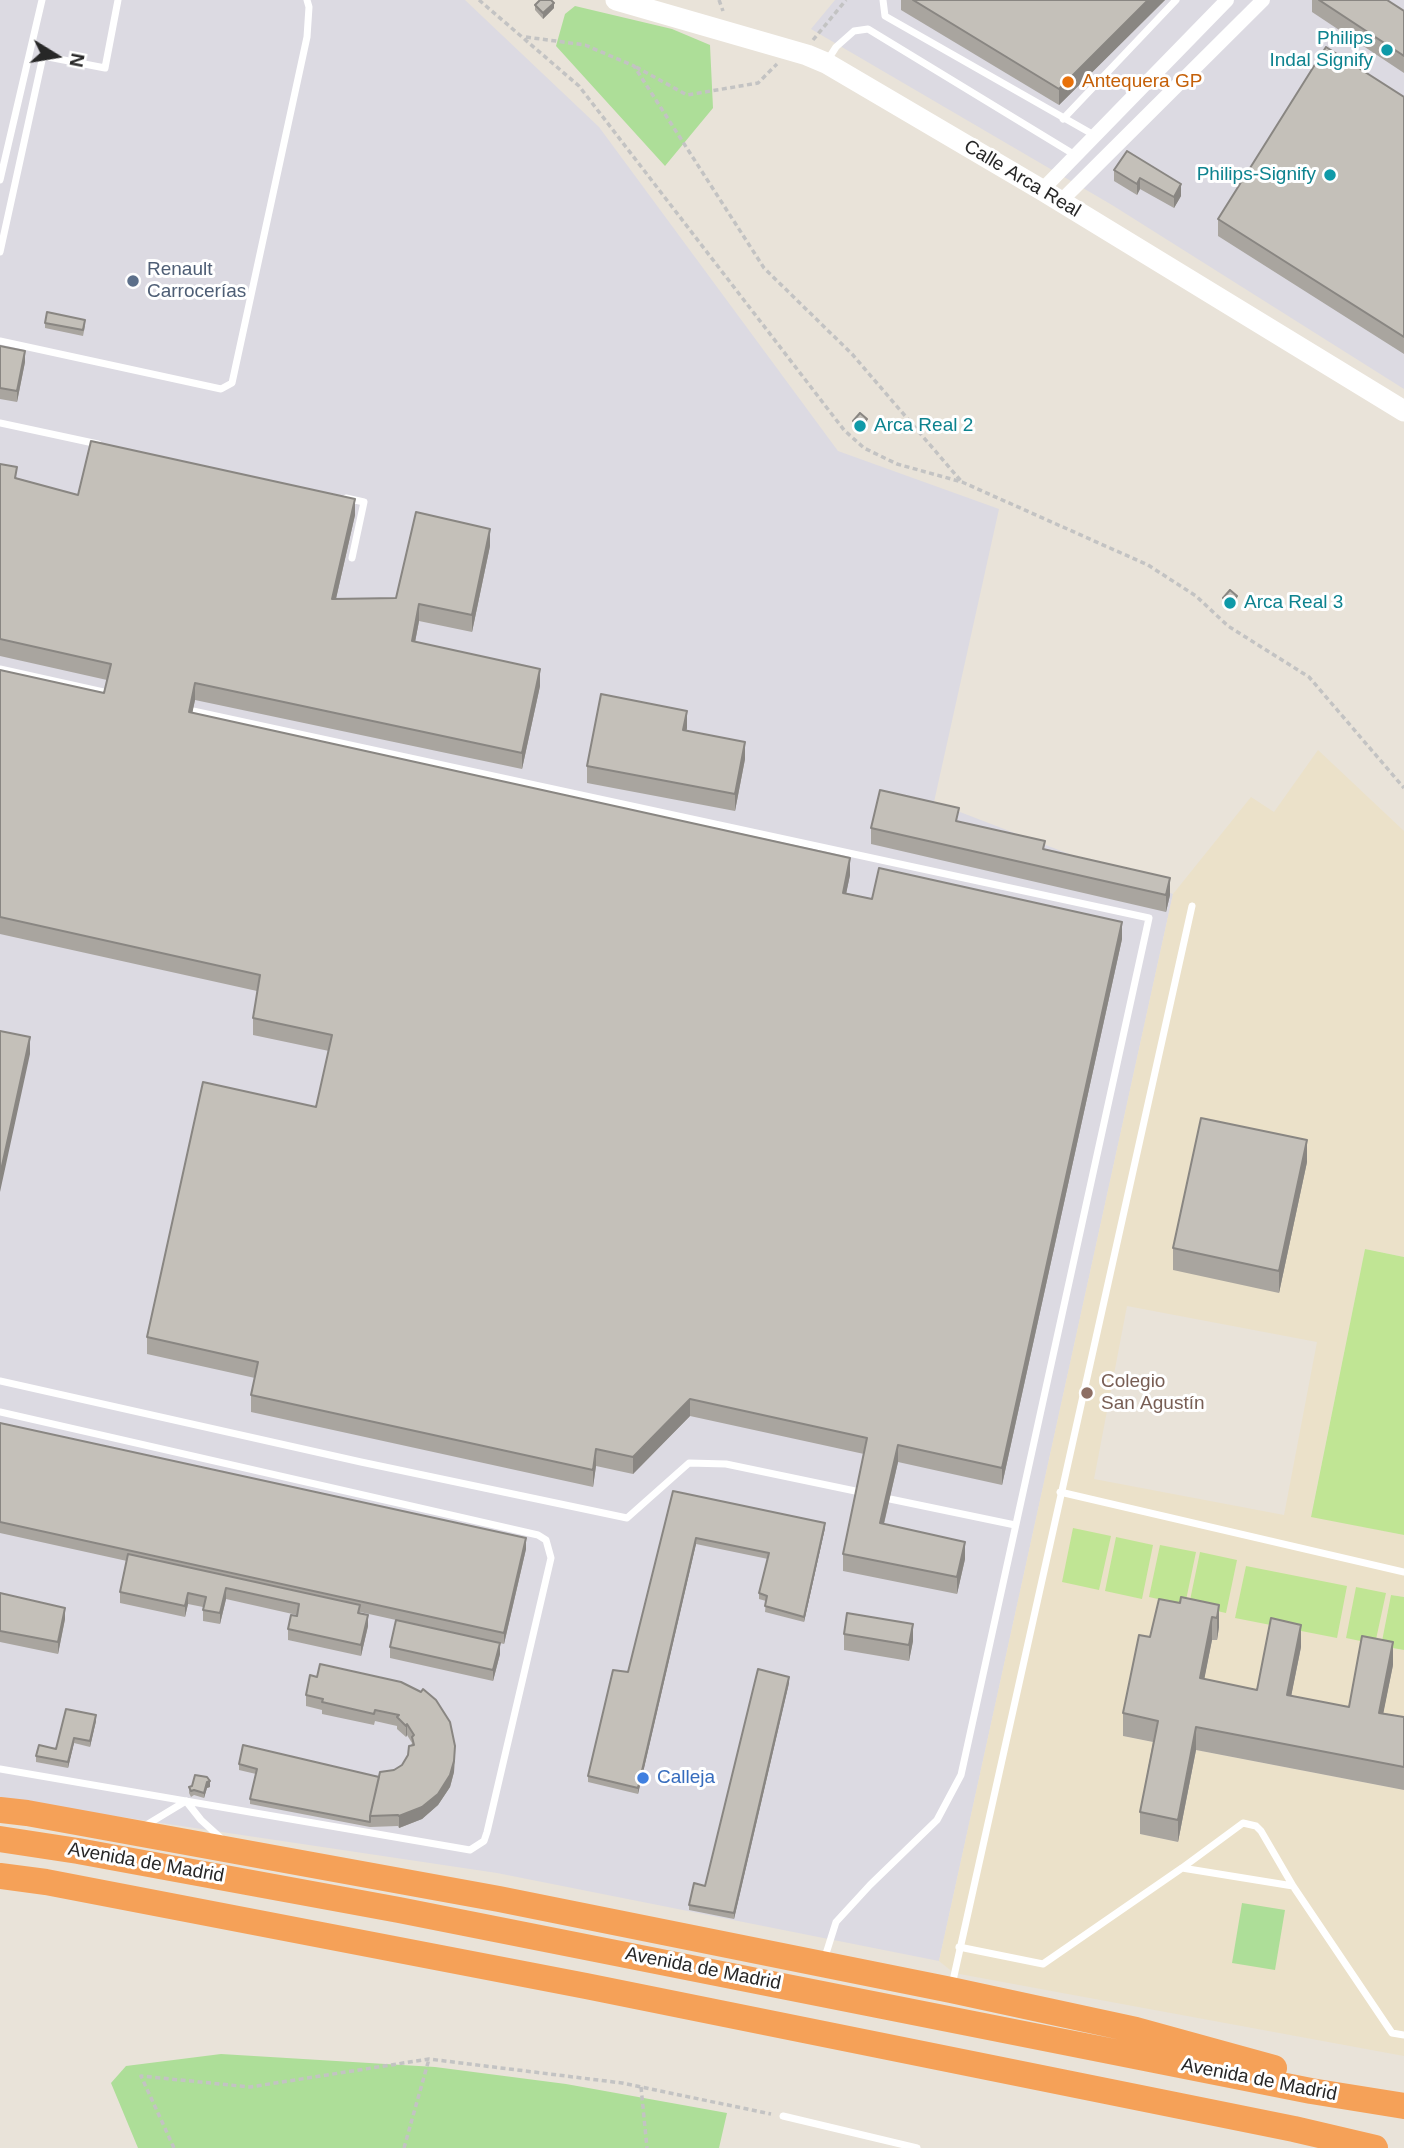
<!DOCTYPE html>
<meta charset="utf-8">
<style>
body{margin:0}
#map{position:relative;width:1404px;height:2148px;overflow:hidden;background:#e9e3d9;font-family:Arial,sans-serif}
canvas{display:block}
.north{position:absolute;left:21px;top:21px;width:70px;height:70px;-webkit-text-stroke:5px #fff;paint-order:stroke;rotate:101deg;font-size:19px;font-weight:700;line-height:28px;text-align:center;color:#272727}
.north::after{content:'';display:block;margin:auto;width:24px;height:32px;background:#272727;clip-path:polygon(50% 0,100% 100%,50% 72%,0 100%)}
</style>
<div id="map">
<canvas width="1404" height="2148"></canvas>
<div class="north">N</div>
</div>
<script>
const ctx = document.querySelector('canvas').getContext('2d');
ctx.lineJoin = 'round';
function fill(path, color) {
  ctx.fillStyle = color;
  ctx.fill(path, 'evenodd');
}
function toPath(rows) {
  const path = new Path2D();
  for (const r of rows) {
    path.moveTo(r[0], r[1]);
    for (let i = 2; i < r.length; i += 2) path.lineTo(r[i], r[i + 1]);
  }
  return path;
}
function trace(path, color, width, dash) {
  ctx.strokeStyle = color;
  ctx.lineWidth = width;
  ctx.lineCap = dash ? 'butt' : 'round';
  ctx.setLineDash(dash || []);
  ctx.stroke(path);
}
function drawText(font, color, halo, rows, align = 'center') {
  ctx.font = font + ' Arial,sans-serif';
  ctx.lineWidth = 6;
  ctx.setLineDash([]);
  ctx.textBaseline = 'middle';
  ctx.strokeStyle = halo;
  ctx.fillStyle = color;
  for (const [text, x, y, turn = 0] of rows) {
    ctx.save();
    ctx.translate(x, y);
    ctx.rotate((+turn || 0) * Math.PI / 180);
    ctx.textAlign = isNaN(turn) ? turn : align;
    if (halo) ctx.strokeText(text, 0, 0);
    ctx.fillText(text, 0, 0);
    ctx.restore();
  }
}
fill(toPath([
 [0,0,465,0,599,127,838,451,999,509,934,802,1173,894,939,1961,497,1873,0,1799],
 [835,0,1404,0,1404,389,1112,205,811,29]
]), '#dcdae2');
fill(toPath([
 [1318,750,1404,831,1404,1257,1365,1249,1311,1516,1404,1535,1404,1597,1391,1595,1381,1646,1404,1650,1404,1740,1287,1717,1301,1647,1257,1712,1200,1701,1212,1640,1217,1640,1219,1627,1123,1736,1158,1743,1140,1834,1178,1842,1196,1750,1404,1790,1404,2056,954,1973,939,1961,1173,894,1251,797,1274,812],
 [1127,1306,1317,1342,1284,1515,1094,1479]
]), '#ebe1c9');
fill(toPath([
 [575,6,672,29,710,45,713,108,665,166,556,46,565,14],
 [1242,1903,1285,1910,1275,1970,1232,1963],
 [221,2054,435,2067,566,2084,727,2113,719,2148,138,2148,111,2083,126,2066]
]), '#adde98');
fill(toPath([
 [1365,1249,1404,1257,1404,1535,1311,1517],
 [1073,1528,1111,1536,1099,1590,1062,1582],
 [1116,1537,1153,1545,1142,1599,1105,1591],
 [1160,1545,1196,1552,1185,1605,1149,1597],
 [1200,1552,1237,1560,1226,1613,1189,1605],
 [1246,1566,1347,1586,1337,1638,1235,1618],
 [1356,1587,1386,1593,1375,1644,1346,1638],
 [1391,1595,1404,1597,1404,1650,1381,1646]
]), '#c0e594');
trace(toPath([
 [479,0,579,86,844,430,864,448,897,464,962,482,1148,565,1196,596,1228,626,1309,677,1404,788],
 [719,0,723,11],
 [526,37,585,45,634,66,764,268,852,354,961,481],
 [813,40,846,0],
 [636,67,687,95,758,83,777,64],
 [641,2087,647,2148],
 [174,2148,141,2076,250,2087,429,2059,622,2083,771,2114],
 [404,2148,429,2059]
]), '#c3c3c3', 3.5, [5, 3.5]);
trace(toPath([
 [883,0,885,16,1094,135],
 [827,61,836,47,854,31,868,29,1075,155],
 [1063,119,1176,0],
 [0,180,42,0],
 [0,252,43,56,105,68,118,0],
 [0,341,221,389,232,383,307,37,309,7,307,0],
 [0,423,98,444],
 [346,498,364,502,352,558],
 [0,669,108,693],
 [193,711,1149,918,961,1775,937,1820,870,1885,836,1922,824,1960],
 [0,1381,361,1462,627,1518,689,1463,726,1464,860,1492],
 [0,1412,538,1535,546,1540,551,1558,487,1832,484,1841,470,1850,0,1769],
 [1060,1492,1404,1572],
 [890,1499,1015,1525],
 [143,1827,186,1801,201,1820,223,1840],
 [1182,1868,1293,1886,1392,2033,1404,2035],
 [959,1947,1043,1964,1182,1868,1243,1823,1256,1826,1261,1831,1293,1886],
 [952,1985,1192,906],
 [783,2116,917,2148]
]), '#fff', 7);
trace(toPath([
 [1042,190,1227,0],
 [1060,202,1263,0]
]), '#fff', 14);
trace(toPath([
 [616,0,807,55,826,63,1042,190,1404,411]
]), '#fff', 21);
trace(toPath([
 [0,1810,27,1813,499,1899,951,1990,1136,2030,1274,2068],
 [0,1839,78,1851,399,1910,1311,2091,1404,2106],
 [0,1876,46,1882,586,1986,1294,2129,1375,2148]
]), '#f5a158', 26);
fill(toPath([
 [901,0,1165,0,1059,105,901,10],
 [1312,0,1387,0,1404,11,1404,73,1312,12],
 [535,5,554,8,543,19,535,10],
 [1404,97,1404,354,1218,236,1218,219],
 [1127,151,1181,196,1174,208,1140,189,1137,195,1114,181,1114,170],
 [45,323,85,326,83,336,45,328],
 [0,346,25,362,17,402,0,399],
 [853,421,867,425,860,432,853,426],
 [0,464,17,478,78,495,355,515,336,599,396,598,490,546,472,632,419,621,415,642,540,686,522,769,195,700,192,713,850,875,846,893,872,899,1122,939,1002,1485,898,1462,884,1524,965,1559,957,1594,843,1571,843,1554,864,1454,690,1416,633,1474,596,1466,593,1487,251,1412,251,1395,255,1378,147,1354,147,1337,316,1107,329,1051,253,1035,253,1018,257,991,0,934,0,670,104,693,107,680,0,656],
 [1223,598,1237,602,1230,610,1223,604],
 [687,728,686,731,745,759,735,811,587,783,587,766],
 [959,821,1170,895,1166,912,871,844,871,828],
 [1307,1162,1279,1293,1173,1270,1173,1248],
 [0,1423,526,1549,504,1644,500,1643,500,1654,493,1681,390,1658,390,1647,396,1620,360,1612,368,1626,361,1656,288,1640,288,1629,297,1615,226,1599,220,1624,203,1621,203,1607,188,1604,185,1617,120,1603,120,1592,127,1561,0,1533],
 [673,1491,825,1528,804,1622,765,1612,766,1601,759,1599,759,1593,768,1559,696,1544,638,1794,588,1782,588,1776,628,1672],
 [0,1593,65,1619,58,1654,0,1642],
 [1180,1603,1219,1605,1219,1627,1217,1640,1212,1640,1204,1679,1257,1690,1301,1647,1291,1696,1349,1707,1393,1665,1383,1713,1404,1717,1404,1790,1196,1750,1178,1842,1140,1834,1140,1812,1153,1742,1123,1736,1123,1713,1150,1637],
 [844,1634,913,1641,909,1661,844,1650],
 [317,1677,401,1682,455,1757,454,1772,450,1787,438,1805,422,1819,399,1828,398,1826,370,1827,250,1804,250,1799,256,1774,239,1770,239,1764,379,1777,394,1770,402,1765,408,1755,412,1743,407,1735,406,1737,397,1729,397,1726,375,1721,374,1725,322,1714,322,1710,306,1706,306,1695],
 [789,1683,734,1919,689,1910,689,1905,705,1886],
 [96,1721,90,1747,74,1743,68,1768,36,1762,36,1756,56,1749],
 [189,1787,210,1787,207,1788,204,1798,194,1795,191,1797,189,1793]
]), '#a9a59f');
fill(toPath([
 [1148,0,1165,0,1059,105,1059,89],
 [554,3,554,8,543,19,543,13],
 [1140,178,1140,189,1137,195,1137,184],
 [1181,184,1181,196,1174,208,1174,197],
 [25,351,25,362,17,402,17,391],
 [867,419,867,425,860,432,860,427],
 [355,499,355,515,332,616,332,599],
 [490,529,490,546,472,632,472,615],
 [1237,596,1237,602,1230,610,1230,604],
 [419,604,419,621,412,658,412,641],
 [540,669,540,686,522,769,522,753],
 [195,683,195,700,189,729,189,712],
 [687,711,687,728,683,747,683,730],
 [745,742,745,759,735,811,735,794],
 [850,858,850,875,843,909,843,893],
 [1170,878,1170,895,1166,912,1166,895],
 [1122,922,1122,939,1002,1485,1002,1468],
 [30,1037,30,1054,0,1192,0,1175],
 [1307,1140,1307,1162,1279,1293,1279,1271],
 [690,1399,690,1416,633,1474,633,1457],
 [898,1445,898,1462,880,1540,880,1523],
 [596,1449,596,1466,593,1487,593,1470],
 [825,1523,825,1528,804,1622,804,1617],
 [526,1538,526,1549,504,1644,504,1633],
 [696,1538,696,1544,638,1794,638,1788],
 [965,1542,965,1559,957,1594,957,1577],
 [226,1588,226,1599,220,1624,220,1613],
 [188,1593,188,1604,185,1617,185,1606],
 [1219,1605,1219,1627,1217,1640,1217,1618],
 [65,1608,65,1619,58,1654,58,1642],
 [368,1615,368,1626,361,1656,361,1645],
 [1212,1617,1212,1640,1200,1701,1200,1678],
 [913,1624,913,1641,909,1661,909,1645],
 [1301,1625,1301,1647,1287,1717,1287,1695],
 [1393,1642,1393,1665,1379,1735,1379,1713],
 [500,1643,500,1654,493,1681,493,1670],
 [789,1677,789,1683,734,1919,734,1913],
 [96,1715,96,1721,90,1747,90,1741],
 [407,1724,407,1735,406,1737,406,1726],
 [1196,1727,1196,1750,1178,1842,1178,1820],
 [74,1738,74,1743,68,1768,68,1762],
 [455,1746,454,1772,450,1787,438,1805,422,1819,399,1828,399,1816],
 [210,1781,210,1787,207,1788,204,1798,204,1793,207,1782]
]), '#898682');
const building = toPath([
 [540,0,551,0,554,3,543,13,535,5,540,0],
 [913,0,1148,0,1059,89,913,0],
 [1319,0,1387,0,1404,11,1404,56,1319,0],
 [1326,47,1404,97,1404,337,1218,219,1326,47],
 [1127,151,1181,184,1174,197,1140,178,1137,184,1114,170,1127,151],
 [47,312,85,320,83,330,45,323,47,312],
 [0,346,25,351,17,391,0,388,0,346],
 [860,413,867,419,860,427,853,421,860,413],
 [91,441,355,499,332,599,396,598,416,512,490,529,472,615,419,604,412,641,540,669,522,753,195,683,189,712,850,858,843,893,872,899,879,868,1122,922,1002,1468,898,1445,880,1523,965,1542,957,1577,843,1554,867,1438,690,1399,633,1457,596,1449,593,1470,251,1395,258,1362,147,1337,203,1082,316,1107,332,1035,253,1018,260,975,0,917,0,670,104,693,111,664,0,639,0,464,17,467,15,478,78,495,91,441],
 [1230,590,1237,596,1230,604,1223,598,1230,590],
 [601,694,687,711,683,730,745,742,735,794,587,766,601,694],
 [880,790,959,808,956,821,1045,841,1043,849,1170,878,1166,895,871,828,880,790],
 [0,1031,30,1037,0,1175,0,1031],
 [1201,1118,1307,1140,1279,1271,1173,1248,1201,1118],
 [0,1423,526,1538,504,1633,0,1522,0,1423],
 [673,1491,825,1523,804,1617,765,1606,767,1596,759,1593,769,1553,696,1538,638,1788,588,1776,613,1670,628,1672,673,1491],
 [128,1554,360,1605,358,1613,368,1615,361,1645,288,1629,291,1615,297,1616,299,1604,226,1588,220,1613,203,1610,206,1597,188,1593,185,1606,120,1592,128,1554],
 [0,1593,65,1608,58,1642,0,1631,0,1593],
 [1181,1597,1219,1605,1217,1618,1212,1617,1200,1678,1257,1690,1271,1618,1301,1625,1287,1695,1349,1707,1362,1636,1393,1642,1379,1713,1404,1717,1404,1767,1196,1727,1178,1820,1140,1812,1158,1721,1123,1713,1139,1635,1150,1637,1159,1599,1180,1603,1181,1597],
 [847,1613,913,1624,909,1645,844,1634,847,1613],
 [396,1620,500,1643,493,1670,390,1647,396,1620],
 [320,1664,401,1682,421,1692,423,1689,436,1700,450,1722,455,1746,454,1761,450,1775,438,1794,422,1807,399,1816,398,1815,370,1816,380,1772,394,1770,402,1765,408,1755,409,1746,414,1745,412,1737,414,1735,407,1724,406,1726,397,1717,399,1715,375,1710,374,1714,322,1702,323,1699,306,1695,310,1675,317,1677,320,1664],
 [758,1669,789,1677,734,1913,689,1905,694,1883,705,1886,758,1669],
 [66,1709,96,1715,90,1741,74,1738,68,1762,36,1756,39,1745,56,1749,66,1709],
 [243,1745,379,1777,370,1816,370,1822,250,1799,257,1769,239,1764,243,1745],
 [195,1775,207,1777,210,1781,207,1782,204,1793,194,1790,191,1791,189,1787,192,1786,195,1775]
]);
fill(building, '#c4c0b9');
trace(building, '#898682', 2);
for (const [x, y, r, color] of [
 [1387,50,7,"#0f9aa8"],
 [1068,82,7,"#e8710a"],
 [1330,175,7,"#0f9aa8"],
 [133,281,7,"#5c6f8a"],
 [860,426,7,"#0f9aa8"],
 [1230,603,7,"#0f9aa8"],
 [1087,1393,7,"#8d6e63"],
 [643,1778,7,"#3f7fe0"]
]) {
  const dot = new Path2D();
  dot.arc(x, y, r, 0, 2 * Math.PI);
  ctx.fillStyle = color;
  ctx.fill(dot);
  trace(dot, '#fff', 2.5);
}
drawText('19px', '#0d838f', '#fff', [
 ["Philips",1373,39],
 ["Indal Signify",1373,61],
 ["Philips-Signify",1316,175],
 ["Arca Real 2",874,426,"left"],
 ["Arca Real 3",1244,603,"left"]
], 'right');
drawText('19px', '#c56008', '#fff', [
 ["Antequera GP",1082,82]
], 'left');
drawText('19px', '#272727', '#fff', [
 ["Calle Arca Real",1022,179,31],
 ["Avenida de Madrid",146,1863,10],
 ["Avenida de Madrid",703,1969,11],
 ["Avenida de Madrid",1259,2080,11]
]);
drawText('19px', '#4e5e75', '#fff', [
 ["Renault",147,270],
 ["Carrocerías",147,292]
], 'left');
drawText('19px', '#785e54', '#fff', [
 ["Colegio",1101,1382],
 ["San Agustín",1101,1404]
], 'left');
drawText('19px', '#366cbe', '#fff', [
 ["Calleja",657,1778]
], 'left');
</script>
